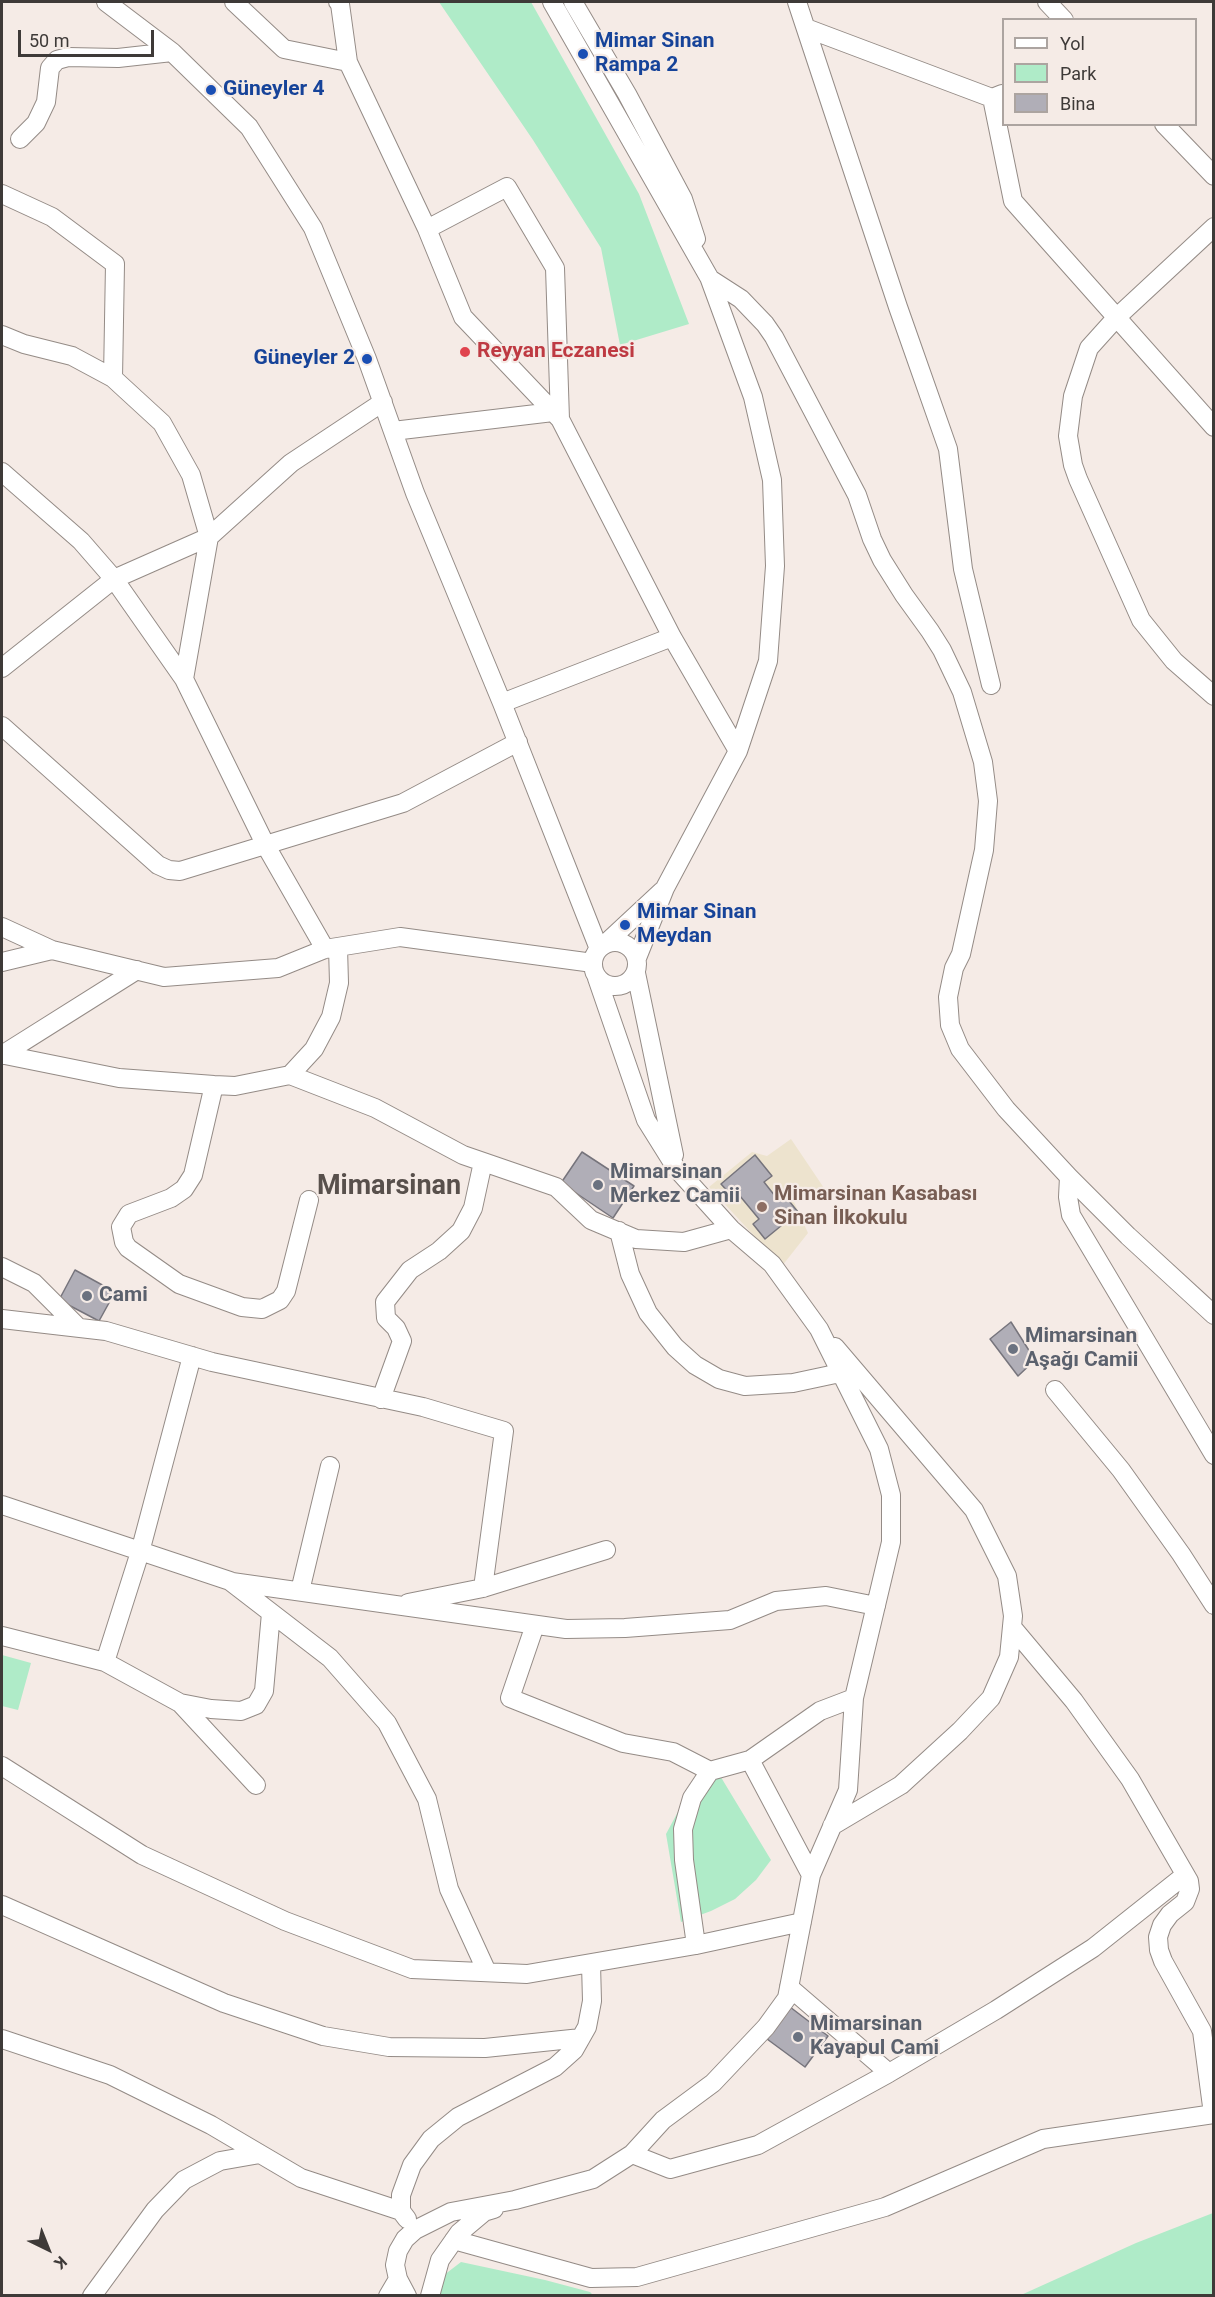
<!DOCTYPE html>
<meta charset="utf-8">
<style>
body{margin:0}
#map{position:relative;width:1215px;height:2297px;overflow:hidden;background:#f5ebe6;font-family:Roboto,sans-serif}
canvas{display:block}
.frame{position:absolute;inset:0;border:3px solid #3e3a38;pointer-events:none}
.legend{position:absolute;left:1002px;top:18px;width:195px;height:108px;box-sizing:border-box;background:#f5ebe6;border:2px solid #aca4a0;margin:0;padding:8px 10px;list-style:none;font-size:18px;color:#3e3a38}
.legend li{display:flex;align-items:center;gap:12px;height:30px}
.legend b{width:30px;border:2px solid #aca4a0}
.north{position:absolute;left:18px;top:2219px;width:60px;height:60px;-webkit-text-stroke:4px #f5ebe6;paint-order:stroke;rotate:137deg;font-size:16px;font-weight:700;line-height:24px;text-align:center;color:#3e3a38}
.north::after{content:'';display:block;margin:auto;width:21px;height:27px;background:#3e3a38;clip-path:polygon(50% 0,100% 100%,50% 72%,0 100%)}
.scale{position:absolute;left:18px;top:30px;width:136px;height:27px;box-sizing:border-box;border:3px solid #3e3a38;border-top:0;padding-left:8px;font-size:18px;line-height:21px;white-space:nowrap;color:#3e3a38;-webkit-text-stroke:4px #f5ebe6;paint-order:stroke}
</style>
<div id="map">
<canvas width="1215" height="2297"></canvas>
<div class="frame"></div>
<ul class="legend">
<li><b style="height:8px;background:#fff"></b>Yol</li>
<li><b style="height:16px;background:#afebc8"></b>Park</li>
<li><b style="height:16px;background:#b0aeb7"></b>Bina</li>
</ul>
<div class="north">K</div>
<div class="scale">50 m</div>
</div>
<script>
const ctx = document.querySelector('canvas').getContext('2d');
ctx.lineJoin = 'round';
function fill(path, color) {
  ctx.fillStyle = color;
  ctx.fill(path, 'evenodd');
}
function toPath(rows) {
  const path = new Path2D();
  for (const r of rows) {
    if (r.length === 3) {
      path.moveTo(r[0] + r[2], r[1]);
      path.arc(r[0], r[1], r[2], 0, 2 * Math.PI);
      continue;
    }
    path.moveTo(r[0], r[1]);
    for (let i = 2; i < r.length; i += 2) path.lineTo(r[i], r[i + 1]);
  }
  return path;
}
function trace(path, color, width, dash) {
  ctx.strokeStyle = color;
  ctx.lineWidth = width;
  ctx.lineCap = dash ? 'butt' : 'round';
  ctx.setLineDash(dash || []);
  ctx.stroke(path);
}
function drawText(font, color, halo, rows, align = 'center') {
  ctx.font = font + ' Roboto,sans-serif';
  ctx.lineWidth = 4.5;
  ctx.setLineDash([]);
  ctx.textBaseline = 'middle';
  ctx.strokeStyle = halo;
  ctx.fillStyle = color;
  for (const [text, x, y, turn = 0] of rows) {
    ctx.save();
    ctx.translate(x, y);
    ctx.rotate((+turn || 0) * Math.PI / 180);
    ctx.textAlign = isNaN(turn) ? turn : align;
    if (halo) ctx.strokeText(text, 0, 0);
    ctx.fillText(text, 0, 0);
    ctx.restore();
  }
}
fill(toPath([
 [791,1139,824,1188,794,1202,808,1233,782,1266,709,1187,752,1152,767,1156]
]), '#ede3ce');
fill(toPath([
 [439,2,531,2,639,194,689,324,620,345,601,248,533,140],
 [2,1655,31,1663,18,1710,2,1706],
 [716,1769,771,1860,756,1880,735,1899,711,1911,681,1922,666,1834,680,1808],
 [1213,2213,1213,2295,1021,2295,1136,2243],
 [461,2262,545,2280,590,2292,593,2295,428,2296,431,2285]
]), '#afebc8');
const building = toPath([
 [582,1152,634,1186,613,1218,561,1183,582,1152],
 [755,1155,772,1176,764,1182,775,1196,781,1191,798,1212,765,1239,753,1224,759,1219,735,1190,730,1194,721,1184,755,1155],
 [75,1270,115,1292,99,1321,59,1300,75,1270],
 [1011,1322,1035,1360,1018,1376,990,1339,1011,1322],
 [790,2007,828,2036,805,2067,767,2039,790,2007]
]);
fill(building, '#b0aeb7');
trace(building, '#76747c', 1.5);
const minor = toPath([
 [106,2,172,52,249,127,313,228,367,359,415,493,502,703,599,949],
 [234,2,284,49,348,62,427,229,463,317,560,419],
 [338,2,340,4,348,62],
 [552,2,710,279,741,299,765,324,774,337,857,495,872,539,882,560,904,595,930,631,942,650,962,692,983,762,988,801,984,850,961,954,954,968,948,997,950,1025,960,1049,1006,1109,1069,1177,1128,1236,1214,1315],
 [573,2,627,94,683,199,696,239],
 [797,2,898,307,948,449,963,569,991,685],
 [1047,2,1064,20],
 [806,28,992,98,1002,94],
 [992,98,1013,201,1214,427],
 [1164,124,1214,176],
 [20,139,36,123,46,102,50,68,57,60,68,57,118,58,172,52],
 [2,194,52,217,115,264,113,378],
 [1214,227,1116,318,1089,348,1073,396,1068,436,1073,465,1078,479,1141,620,1174,661,1214,696],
 [427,229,507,187,555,268,560,419,672,637,738,751],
 [2,335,24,344,72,356,113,378,162,423,191,475,209,537,184,679],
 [393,431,553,412],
 [2,472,81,541,114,579,184,679,266,846,325,949],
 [2,668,114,579,209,537,291,463,383,402],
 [502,703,672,637],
 [2,726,158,865,169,870,180,871,403,803,518,742],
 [2,927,52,950,164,977,278,968,325,949,400,937,593,963],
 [615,964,22],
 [605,944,662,891],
 [637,958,665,888,738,751,768,661,775,566,772,480,753,397,709,277],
 [2,962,52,950],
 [636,973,674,1155],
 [2,1055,137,970],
 [5,1055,119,1078,214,1085,235,1086,290,1075,314,1049,331,1017,339,983,338,947],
 [290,1075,375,1108,463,1155,556,1187,591,1220,636,1239,684,1242,731,1229],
 [214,1085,193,1175,184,1189,171,1198,129,1214,121,1227,124,1242,128,1248,179,1284,242,1307,262,1309,280,1300,286,1291,309,1200],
 [1069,1177,1068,1197,1071,1215,1214,1455],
 [619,1231,630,1274,648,1313,675,1347,695,1365,719,1379,745,1386,793,1383,840,1373],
 [2,1267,34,1283,79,1328],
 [2,1319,106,1331,212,1362,423,1407,504,1431,483,1588],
 [1055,1390,1121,1470,1181,1554,1214,1605],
 [381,1399,402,1341,396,1328,386,1318,385,1302,410,1270,439,1251,461,1231,473,1208,483,1162],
 [2,1505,230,1581,330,1658,387,1723,427,1799,449,1889,487,1972],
 [232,1582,566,1629,625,1628,730,1620,776,1601,826,1596,876,1606],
 [300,1591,330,1466],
 [408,1603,483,1588,606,1550],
 [535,1625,510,1698,623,1743,673,1752,710,1771,750,1760,820,1711,854,1698],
 [1012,1627,1074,1701,1130,1779,1189,1881,1190,1889,1185,1902,1170,1914,1162,1925,1158,1937,1159,1950,1163,1961,1202,2031,1213,2114],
 [2,1636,105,1662,180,1703,256,1785],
 [105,1662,140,1552,192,1356],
 [180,1703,211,1709,241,1711,256,1705,264,1691,271,1613],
 [750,1760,811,1875],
 [2,1766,142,1855,285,1921,412,1969,527,1974,696,1945,802,1922],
 [832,1826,901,1785,960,1731,991,1698,1009,1657,1013,1616,1007,1576,974,1510,835,1347],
 [2,1905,224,2003,323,2036,389,2047,485,2048,581,2038],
 [696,1945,684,1860,683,1829,692,1798,710,1771],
 [789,1987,889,2073],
 [2,2039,110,2075,211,2125,301,2178,401,2211],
 [632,2154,670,2169,758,2145,889,2073,996,2010,1093,1948,1185,1875],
 [407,2219,401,2211,401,2195,412,2165,431,2139,458,2117,555,2067,574,2050,587,2027,592,2001,591,1964],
 [454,2240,591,2278,637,2277,885,2207,1043,2139,1214,2114],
 [92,2296,155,2210,184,2180,220,2161,260,2154],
 [388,2296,398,2279],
 [407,2296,398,2279,395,2265,398,2251,405,2239,415,2230,451,2212,515,2200,593,2179,632,2154,663,2120,713,2083,766,2027,787,1998,811,1875,848,1790,854,1698,891,1542,891,1495,879,1449,819,1329,772,1264,731,1229,676,1168,646,1120,597,978],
 [430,2296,440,2260,459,2233,484,2212,494,2209]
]);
trace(minor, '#948b86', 20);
trace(minor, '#fff', 18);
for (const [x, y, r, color] of [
 [583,54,6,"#1a4fb4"],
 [211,90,6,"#1a4fb4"],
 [465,352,6,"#e0444e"],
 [367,359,6,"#1a4fb4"],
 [625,925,6,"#1a4fb4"],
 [598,1185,6,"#6b7280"],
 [762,1207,6,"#8d6e63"],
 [87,1296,6,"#6b7280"],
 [1013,1349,6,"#6b7280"],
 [798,2037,6,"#6b7280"]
]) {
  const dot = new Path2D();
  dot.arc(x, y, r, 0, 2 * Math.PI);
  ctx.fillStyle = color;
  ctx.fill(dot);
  trace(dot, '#f5ebe6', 2);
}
drawText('bold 21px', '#164399', '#f5ebe6', [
 ["Mimar Sinan",595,42],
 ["Rampa 2",595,66],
 ["Güneyler 4",223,90],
 ["Güneyler 2",355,359,"right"],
 ["Mimar Sinan",637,913],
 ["Meydan",637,937]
], 'left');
drawText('bold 21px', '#be3a42', '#f5ebe6', [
 ["Reyyan Eczanesi",477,352]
], 'left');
drawText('bold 21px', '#5b616d', '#f5ebe6', [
 ["Mimarsinan",610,1173],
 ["Merkez Camii",610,1197],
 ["Cami",99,1296],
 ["Mimarsinan",1025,1337],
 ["Aşağı Camii",1025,1361],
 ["Mimarsinan",810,2025],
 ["Kayapul Cami",810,2049]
], 'left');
drawText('bold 21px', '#785e54', '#f5ebe6', [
 ["Mimarsinan Kasabası",774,1195],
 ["Sinan İlkokulu",774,1219]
], 'left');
drawText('bold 27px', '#58504c', '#f5ebe6', [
 ["Mimarsinan",389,1187]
]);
</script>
